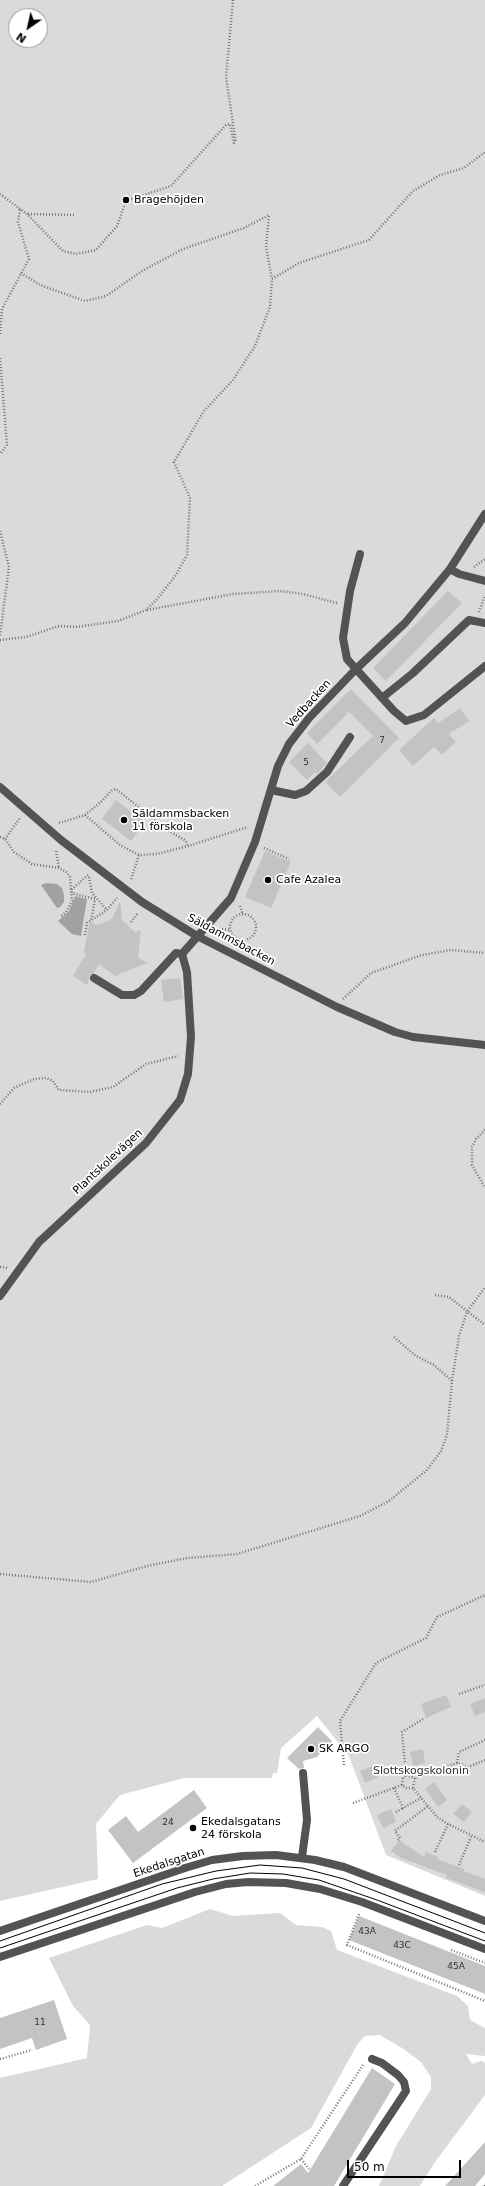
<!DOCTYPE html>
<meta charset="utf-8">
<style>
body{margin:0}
#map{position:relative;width:485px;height:2186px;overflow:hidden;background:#fff;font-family:"DejaVu Sans",sans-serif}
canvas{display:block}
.north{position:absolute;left:8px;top:8px;width:40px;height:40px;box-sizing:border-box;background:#fff;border:1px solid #999;border-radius:50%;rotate:214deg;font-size:11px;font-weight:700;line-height:16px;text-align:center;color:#000}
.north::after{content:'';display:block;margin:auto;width:14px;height:18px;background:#000;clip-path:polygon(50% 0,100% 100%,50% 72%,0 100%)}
.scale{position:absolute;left:347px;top:2160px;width:114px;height:18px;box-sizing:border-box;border:2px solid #000;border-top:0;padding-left:5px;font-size:12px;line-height:14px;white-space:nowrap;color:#000;-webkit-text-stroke:3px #fff;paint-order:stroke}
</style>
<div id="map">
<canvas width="485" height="2186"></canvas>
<div class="north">N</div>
<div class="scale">50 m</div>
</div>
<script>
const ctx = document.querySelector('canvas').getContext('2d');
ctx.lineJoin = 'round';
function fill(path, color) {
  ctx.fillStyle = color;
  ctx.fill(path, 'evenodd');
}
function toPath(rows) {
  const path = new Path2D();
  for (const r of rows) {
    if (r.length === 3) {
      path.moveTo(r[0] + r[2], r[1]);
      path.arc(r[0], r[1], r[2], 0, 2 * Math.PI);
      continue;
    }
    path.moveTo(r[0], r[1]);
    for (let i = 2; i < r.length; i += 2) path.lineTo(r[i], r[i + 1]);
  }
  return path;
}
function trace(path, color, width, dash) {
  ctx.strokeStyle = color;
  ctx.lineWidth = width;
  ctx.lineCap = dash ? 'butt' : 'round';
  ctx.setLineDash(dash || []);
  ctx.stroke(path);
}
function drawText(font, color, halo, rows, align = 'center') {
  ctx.font = font + ' "DejaVu Sans",sans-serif';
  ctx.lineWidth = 3.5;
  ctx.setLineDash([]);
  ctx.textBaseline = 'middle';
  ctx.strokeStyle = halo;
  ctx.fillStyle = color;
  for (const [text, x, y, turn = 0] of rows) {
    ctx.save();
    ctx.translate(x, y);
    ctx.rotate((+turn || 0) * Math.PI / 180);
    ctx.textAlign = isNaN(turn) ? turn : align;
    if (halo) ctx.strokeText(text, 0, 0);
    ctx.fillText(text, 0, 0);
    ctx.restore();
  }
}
fill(toPath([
 [0,0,485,0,485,1896,386,1855,349,1756,317,1716,281,1748,277,1773,273,1773,272,1778,184,1778,120,1795,96,1824,98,1879,0,1901],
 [16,16,40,16,40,40,16,40],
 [210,1909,233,1916,280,1913,296,1925,322,1927,331,1931,337,1950,457,1996,468,2006,470,2020,485,2028,485,2056,466,2054,472,2064,481,2061,485,2063,485,2095,435,2162,420,2186,379,2186,396,2146,431,2089,431,2077,421,2062,402,2048,380,2035,365,2036,357,2045,311,2128,222,2186,0,2186,0,2078,87,2058,90,2025,73,2006,49,1958,147,1925,162,1928]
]), '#dadada');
fill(toPath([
 [46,883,57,884,62,888,64,895,64,902,60,907,57,908,41,885],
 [75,896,87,899,81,936,72,934,58,921,69,911]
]), '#a1a1a1');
fill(toPath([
 [448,591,462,603,386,681,373,668],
 [351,689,399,738,340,797,325,782,373,736,349,712,317,744,307,733],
 [460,708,469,721,449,734,456,742,442,755,434,747,413,766,399,750,434,718,438,723],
 [308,743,327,763,317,774,315,772,307,780,289,762],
 [116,800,145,822,131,841,102,819],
 [265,851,291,862,271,908,245,897],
 [120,901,122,920,135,932,141,930,138,957,147,963,115,976,99,964,94,973,90,975,87,985,73,976,86,954,84,952,90,921,97,925,112,919],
 [180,978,183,999,164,1002,161,980],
 [446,1695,451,1707,426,1718,421,1704],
 [485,1698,485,1712,475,1716,470,1704],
 [318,1727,332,1741,317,1757,303,1761,304,1768,299,1769,287,1758],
 [423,1749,425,1763,413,1766,410,1752],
 [373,1766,378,1777,365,1783,360,1771],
 [434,1782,447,1800,438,1807,425,1789],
 [194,1790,207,1808,133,1863,108,1830,126,1816,138,1832],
 [462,1804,472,1812,464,1822,453,1814],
 [391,1809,396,1822,383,1828,377,1815],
 [399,1840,424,1857,426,1852,438,1857,437,1859,464,1869,464,1871,485,1879,485,1892,446,1878,447,1875,401,1858,391,1851],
 [359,1916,485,1966,485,1994,349,1940],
 [54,2000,67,2039,36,2050,32,2038,0,2049,0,2018],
 [372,2068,395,2084,334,2186,273,2186,301,2164,308,2173],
 [485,2142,485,2174,475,2186,445,2186]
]), '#c3c3c3');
trace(toPath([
 [233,0,226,77,236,143],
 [0,194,27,214,63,251,76,254,96,250,117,226,126,201,171,186,226,125,230,124,234,143,236,143],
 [28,214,76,215],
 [21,273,40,285,85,301,106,296,142,271,183,249,244,228,269,215,266,247,272,279],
 [0,334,2,309,29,259,18,222,20,208],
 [0,358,7,445,0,454],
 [0,531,9,567,0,636],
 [474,567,485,559],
 [147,610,233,594,280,591,303,594,337,603],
 [479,612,485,595],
 [0,640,26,637,59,626,76,627,118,621,146,610,158,598,176,575,187,555,190,498,174,462,204,411,233,380,255,346,270,307,272,279,299,263,369,240,413,191,440,175,464,168,485,152],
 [85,815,120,845,139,855],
 [59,823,85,815,102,801,112,790,116,789,166,829,186,841,188,846],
 [0,837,5,839,14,852,32,864,59,868,66,872,70,877,72,901,66,912,60,917],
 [5,839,20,818],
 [264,848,289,859],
 [56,851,59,868],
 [88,875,72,889,72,893,95,899,91,921],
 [89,877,92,893,107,910],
 [131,879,139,855,157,854,188,846,248,827],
 [240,906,243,915],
 [243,927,13],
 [131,922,138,913],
 [219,929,231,930],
 [85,935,87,923,107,910,117,898],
 [343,999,371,973,422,955,451,950,485,953],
 [0,1104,14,1088,34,1079,46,1078,53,1081,59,1090,90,1092,113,1087,146,1064,178,1056],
 [485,1130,476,1139,472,1147,472,1165,485,1188],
 [0,1267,7,1268],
 [435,1295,449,1297,485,1325],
 [394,1337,416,1356,434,1365,452,1381],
 [0,1574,91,1582,147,1566,187,1558,237,1554,360,1516,389,1501,427,1470,441,1451,447,1435,452,1381,459,1336,467,1312,485,1287],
 [459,1694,485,1685],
 [423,1719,402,1732,406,1775,403,1778,402,1785,406,1788,413,1788,437,1817,448,1824,485,1842],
 [457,1763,459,1752,485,1740],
 [344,1765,340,1721,376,1663,426,1638,437,1617,485,1595],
 [406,1775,415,1778],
 [394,1788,403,1808,421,1798],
 [413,1788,415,1778,457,1763,468,1767,485,1760],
 [353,1803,402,1785],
 [396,1812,403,1808],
 [398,1840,400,1838,395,1831,428,1806],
 [435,1852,448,1824],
 [459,1865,471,1837],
 [359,1914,347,1945,485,2001],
 [451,1950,485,1963],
 [0,2059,32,2050],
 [301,2159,309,2169],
 [255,2186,301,2159,363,2065],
 [485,2186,485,2185]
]), '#757575', 2.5, [1, 2]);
trace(toPath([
 [360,554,350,591,343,638,347,659,394,711,406,721,424,715,485,666],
 [450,569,459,574,485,581],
 [382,698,413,673,469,620,485,623],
 [0,787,61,840,142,902,197,936,337,1007,395,1032,413,1037,485,1045],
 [271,790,295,795,306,791,327,772,350,737],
 [94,978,122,995,134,995,141,991,176,953,182,954],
 [0,1296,39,1242,146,1143,180,1100,188,1074,191,1037,187,972,182,954,231,898,255,842,278,766,289,744,309,718,356,669,405,623,450,569,485,514],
 [302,1857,307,1820,303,1773]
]), '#535353', 8);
trace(toPath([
 [343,2186,406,2091,404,2082,398,2075,382,2063,372,2059]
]), '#535353', 8);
trace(toPath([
 [0,1931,185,1868,212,1860,243,1856,276,1855,315,1860,344,1867,485,1921],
 [0,1957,195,1892,226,1884,248,1882,286,1883,320,1889,362,1902,485,1949]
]), '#535353', 8);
trace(toPath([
 [0,1941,162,1884,216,1871,260,1865,302,1868,344,1879,485,1933],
 [0,1948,177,1888,213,1879,250,1873,283,1874,319,1880,377,1900,485,1941]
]), '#000', 1);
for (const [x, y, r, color] of [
 [126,200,4,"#000"],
 [124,820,4,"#000"],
 [268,880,4,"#000"],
 [311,1749,4,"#000"],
 [193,1828,4,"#000"]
]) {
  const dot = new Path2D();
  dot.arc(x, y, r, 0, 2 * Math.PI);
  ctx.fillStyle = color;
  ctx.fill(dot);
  trace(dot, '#fff', 1.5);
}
drawText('9px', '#313131', null, [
 ["7",382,741],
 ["5",306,763],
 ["24",168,1823],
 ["43A",367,1932],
 ["43C",402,1946],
 ["45A",456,1967],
 ["11",40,2023]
]);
drawText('11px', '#000', '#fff', [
 ["Bragehöjden",134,200],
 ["Säldammsbacken",132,814],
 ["11 förskola",132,827],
 ["Cafe Azalea",276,880],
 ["SK ARGO",319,1749],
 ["Ekedalsgatans",201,1822],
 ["24 förskola",201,1835]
], 'left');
drawText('11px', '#000', '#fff', [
 ["Vedbacken",309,704,-48],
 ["Säldammsbacken",231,940,28],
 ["Plantskolevägen",108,1162,-43],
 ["Ekedalsgatan",169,1863,-18]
]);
drawText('11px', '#313131', '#fff', [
 ["Slottskogskolonin",421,1771]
]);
</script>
